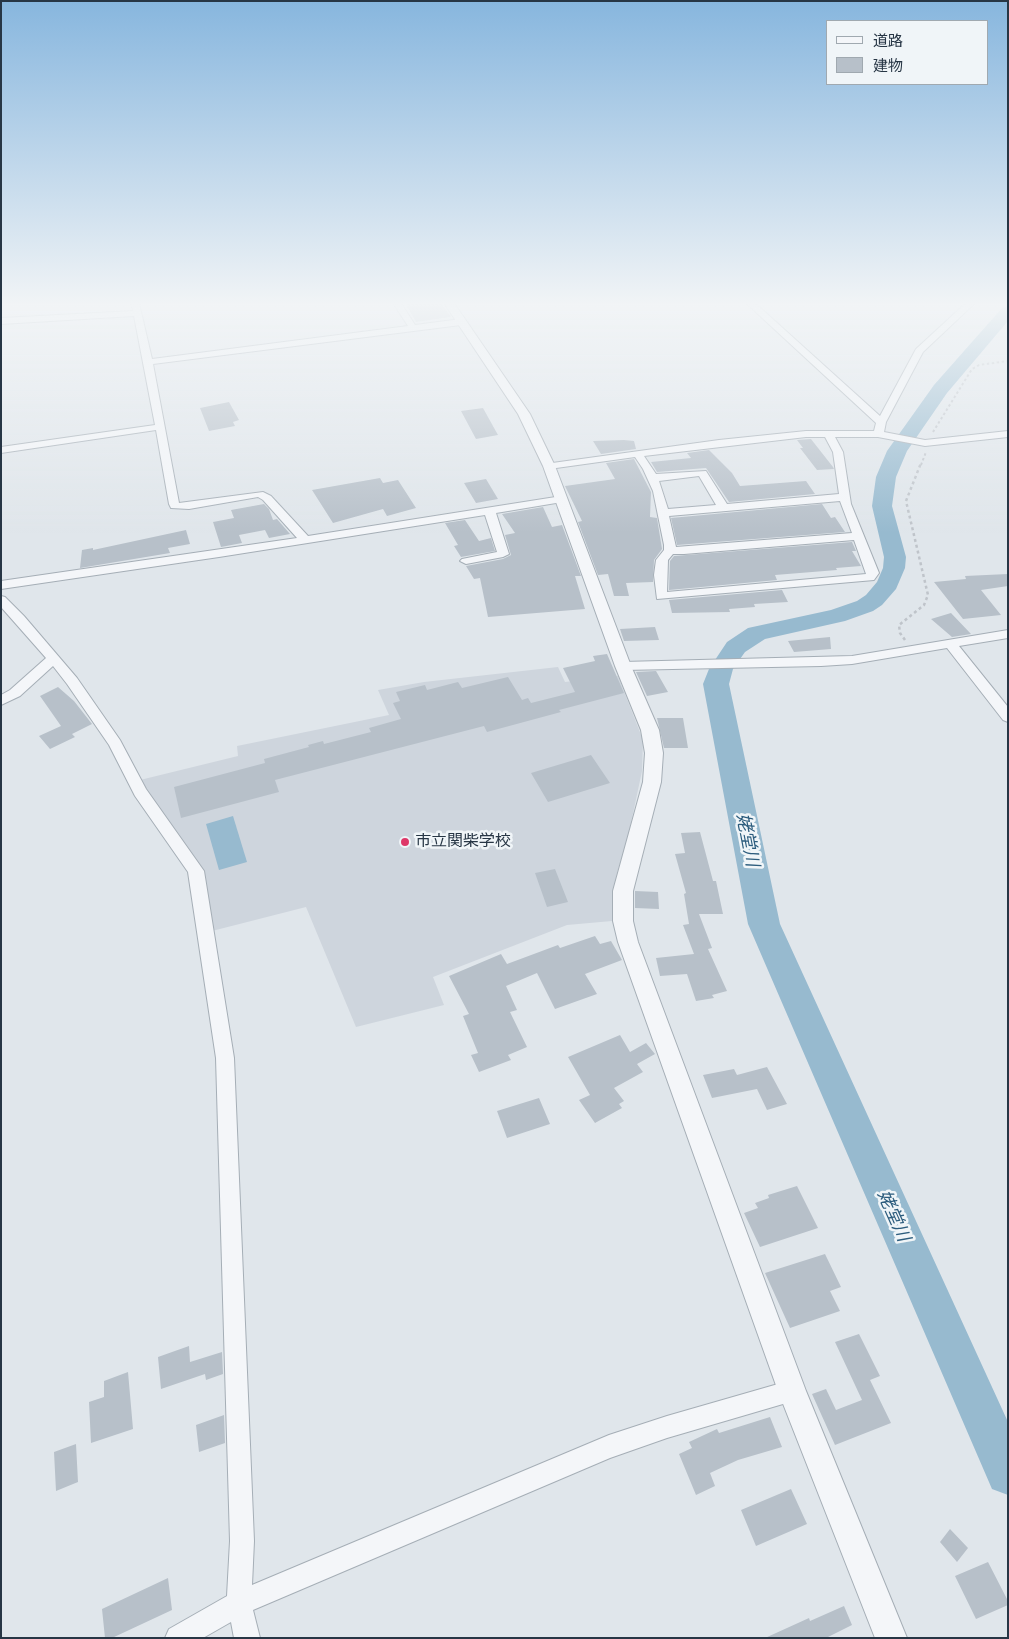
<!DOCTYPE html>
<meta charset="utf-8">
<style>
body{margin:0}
#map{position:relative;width:1009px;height:1639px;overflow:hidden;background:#e0e6eb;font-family:"Archivo Narrow","Noto Sans JP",sans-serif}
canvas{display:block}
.frame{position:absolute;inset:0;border:2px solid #273645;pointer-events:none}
.legend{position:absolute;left:826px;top:20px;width:162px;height:65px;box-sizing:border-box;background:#f0f5f8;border:1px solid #a0a9b0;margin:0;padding:6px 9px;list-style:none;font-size:15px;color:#273645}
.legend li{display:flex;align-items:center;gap:10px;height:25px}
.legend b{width:25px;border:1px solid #a0a9b0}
</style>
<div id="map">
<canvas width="1009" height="1639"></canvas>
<div class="frame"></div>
<ul class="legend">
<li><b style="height:6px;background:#f4f6f9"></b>道路</li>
<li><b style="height:14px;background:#b7c0c9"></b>建物</li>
</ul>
</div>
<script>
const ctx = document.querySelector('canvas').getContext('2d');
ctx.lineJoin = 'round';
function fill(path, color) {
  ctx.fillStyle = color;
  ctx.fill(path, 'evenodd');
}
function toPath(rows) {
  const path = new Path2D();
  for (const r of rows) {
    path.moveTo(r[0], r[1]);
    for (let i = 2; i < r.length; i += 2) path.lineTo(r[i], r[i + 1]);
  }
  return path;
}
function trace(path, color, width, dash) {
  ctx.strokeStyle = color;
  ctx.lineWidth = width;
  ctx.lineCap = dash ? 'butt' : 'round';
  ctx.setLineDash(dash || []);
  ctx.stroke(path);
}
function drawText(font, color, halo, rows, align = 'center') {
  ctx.font = font + ' "Archivo Narrow","Noto Sans JP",sans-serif';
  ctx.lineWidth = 5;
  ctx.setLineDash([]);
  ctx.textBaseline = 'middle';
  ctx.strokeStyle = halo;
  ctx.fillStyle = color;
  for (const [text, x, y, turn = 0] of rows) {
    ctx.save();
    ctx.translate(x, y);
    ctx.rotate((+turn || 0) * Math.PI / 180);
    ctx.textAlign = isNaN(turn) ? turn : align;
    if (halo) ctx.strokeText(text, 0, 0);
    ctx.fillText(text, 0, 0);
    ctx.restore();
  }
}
fill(toPath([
 [558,667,565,682,618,676,643,740,642,771,628,837,617,873,612,921,567,925,433,977,444,1005,356,1027,306,907,212,931,200,866,140,780,238,756,237,746,389,715,378,690,424,682]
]), '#ced5dd');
fill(toPath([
 [233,816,247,862,219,870,206,824]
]), '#97bacf');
fill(toPath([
 [1008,306,1008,321,947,393,907,451,896,477,892,506,906,557,905,568,896,589,882,605,873,611,845,621,765,639,745,652,733,669,729,684,780,924,1008,1422,1008,1495,992,1489,748,924,703,684,709,669,727,642,748,628,831,610,857,601,866,595,877,582,883,568,884,557,872,506,876,477,887,451,934,385,1002,308,1008,306]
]), '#97bacf');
fill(toPath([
 [405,303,441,303,451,317,416,322],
 [229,402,239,420,233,422,235,426,209,431,200,408],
 [483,408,498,435,476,439,461,411],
 [811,439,833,467,834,469,817,470,800,448,803,448,797,440],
 [624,440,634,441,636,449,601,454,593,441],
 [709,450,732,473,740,486,806,481,815,494,729,502,706,468,657,472,651,462,691,458,687,453],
 [634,459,651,492,650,517,657,518,662,549,654,560,653,582,626,583,629,596,614,596,608,574,598,575,578,522,582,521,565,486,615,479,606,463],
 [380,478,383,483,398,480,416,508,387,516,383,509,333,523,312,490],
 [486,479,498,499,476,503,464,483],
 [264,504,269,509,273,520,277,519,290,534,269,538,265,530,239,535,242,543,221,547,213,522,234,518,231,510],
 [822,504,831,518,835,517,845,532,677,545,671,518],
 [543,507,552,527,562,525,581,576,575,576,585,609,488,617,480,578,474,579,466,566,503,559,511,555,505,535,515,533,502,514],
 [465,520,479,541,491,538,495,551,461,557,454,546,458,545,445,523],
 [186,530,190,544,168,548,170,553,80,568,82,550,93,548,93,550],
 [852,542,856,551,852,551,861,566,836,568,837,570,775,575,777,580,669,590,670,561,674,556],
 [1008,574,1008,586,981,590,1001,615,963,619,934,582,966,579,965,576],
 [782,590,788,602,754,604,755,607,729,609,730,612,672,613,669,600],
 [951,613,971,634,952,637,931,619],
 [655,627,659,640,624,641,620,629],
 [830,637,831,649,794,652,788,641],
 [607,654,624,693,559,710,561,712,487,732,484,726,275,780,279,792,181,818,174,787,265,763,264,759,309,747,308,745,323,741,324,744,371,732,369,728,401,719,393,703,400,701,396,692,425,685,427,690,458,682,462,688,508,677,522,700,528,698,531,703,575,692,563,668,595,661,593,656],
 [656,671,668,692,647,696,636,672],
 [58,687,74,701,92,724,72,734,75,737,50,749,39,736,61,726,40,696],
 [657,718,683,718,688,748,664,748],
 [591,755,610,783,548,802,531,773],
 [700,832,713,881,716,881,723,914,699,914,712,948,708,949,727,991,712,995,714,998,696,1001,687,974,660,976,656,958,694,954,683,925,689,924,684,894,686,893,675,854,685,853,681,833],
 [555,869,568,902,547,907,535,873],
 [635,891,658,892,659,909,635,908],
 [595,936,600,944,611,941,622,960,585,974,597,994,555,1009,537,973,506,986,517,1010,510,1012,527,1047,508,1055,511,1060,479,1072,471,1055,478,1053,463,1016,469,1014,449,976,501,954,507,964,558,945,560,948],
 [620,1035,630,1052,646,1043,655,1054,637,1064,643,1072,614,1088,624,1101,619,1104,622,1108,595,1123,579,1100,590,1095,568,1057],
 [767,1067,787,1104,767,1110,757,1089,712,1098,703,1075,734,1069,737,1075],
 [539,1098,550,1124,507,1138,497,1111],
 [797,1186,818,1228,760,1247,744,1213,758,1208,755,1203,769,1198,768,1195],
 [825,1254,841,1287,830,1291,840,1311,790,1328,765,1273],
 [859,1334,880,1376,870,1380,891,1423,835,1445,812,1394,826,1389,836,1410,862,1400,835,1342],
 [189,1346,190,1362,222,1352,223,1374,206,1380,205,1374,161,1389,158,1357],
 [128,1372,133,1429,91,1443,89,1402,104,1397,104,1381],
 [224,1415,225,1443,199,1452,196,1425],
 [770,1417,782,1447,738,1460,710,1473,715,1486,696,1495,679,1454,692,1448,689,1442,717,1429,719,1433],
 [76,1444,78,1482,56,1491,54,1452],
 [791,1489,807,1524,756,1546,741,1510],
 [950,1529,968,1548,957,1562,940,1542],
 [988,1562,1008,1601,1008,1605,976,1619,955,1576],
 [168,1578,172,1610,112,1638,105,1638,102,1609],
 [844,1606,852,1625,826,1638,765,1638,809,1618,810,1621]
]), '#b7c0c9');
const minor = toPath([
 [131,303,139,303,152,359,408,326,393,303,401,303,415,325,461,319,465,322,461,325,153,364,179,503,263,492,271,496,308,536,562,496,567,499,562,502,496,513,509,554,503,557,466,564,460,561,462,559,497,552,485,515,219,557,1,589,1,581,297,538,263,500,258,497,189,509,171,508,169,504,156,430,1,453,1,447,155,425,134,316,1,324,1,318,133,311,131,303],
 [746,303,755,303,880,416,916,349,966,303,975,303,923,352,886,422,884,432,925,440,1008,431,1008,437,925,446,878,437,835,437,843,452,851,504,879,573,874,580,657,599,654,575,656,560,664,550,664,545,653,491,643,469,635,457,549,469,545,468,544,466,545,464,719,440,806,431,874,431,876,423,746,303],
 [806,437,825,437,833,452,839,494,727,504,706,471,656,474,644,456,806,437],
 [699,476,716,505,668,509,659,481,699,476],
 [840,501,852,533,676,547,669,516,840,501],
 [854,540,866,574,667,592,668,560,673,554,684,554,854,540],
 [1,596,5,597,24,616,77,678,120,740,146,789,204,871,234,1058,254,1541,252,1585,609,1435,667,1416,792,1380,800,1383,803,1391,800,1399,667,1438,610,1458,253,1610,260,1638,234,1638,231,1622,203,1638,165,1638,169,1629,227,1596,230,1541,216,1058,188,872,135,796,109,745,67,684,53,666,20,696,1,705,1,695,10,690,46,658,1,607,1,596],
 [1008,630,1008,638,959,646,1008,707,1008,722,1003,720,947,648,852,664,821,666,623,670,617,666,623,662,852,656,1008,630]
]);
const tertiary = toPath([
 [444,303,454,303,530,414,555,466,631,666,659,730,663,753,661,782,633,891,633,921,638,942,806,1391,907,1638,875,1638,778,1391,618,942,613,921,613,891,643,782,645,753,641,730,615,666,543,466,518,414,444,303]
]);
trace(minor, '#a5aeb6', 2);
trace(tertiary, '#a5aeb6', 2);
trace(toPath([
 [933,432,972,369,979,365,1008,361],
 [921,465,926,452]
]), '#bfc4ca', 2, [2.5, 2.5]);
trace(toPath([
 [905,640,900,633,899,625,924,605,928,595,906,501,921,463]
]), '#bfc4ca', 2.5, [3, 3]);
fill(minor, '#f4f6f9');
fill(tertiary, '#f4f6f9');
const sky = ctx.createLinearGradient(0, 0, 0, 533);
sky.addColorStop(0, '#87b6de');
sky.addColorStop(0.57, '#f1f4f6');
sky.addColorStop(1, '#f1f4f600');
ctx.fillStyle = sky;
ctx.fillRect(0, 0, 1009, 533);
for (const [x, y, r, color] of [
 [405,842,5,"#de3768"]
]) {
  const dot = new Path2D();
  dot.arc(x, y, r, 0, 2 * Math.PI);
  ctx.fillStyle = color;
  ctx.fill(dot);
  trace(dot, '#f0f5f8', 2);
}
drawText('16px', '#273645', '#f0f5f8', [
 ["市立関柴学校",415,842]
], 'left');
drawText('italic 18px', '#2c5c7d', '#f0f5f8', [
 ["姥堂川",747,840,79],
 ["姥堂川",893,1216,66]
]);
</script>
